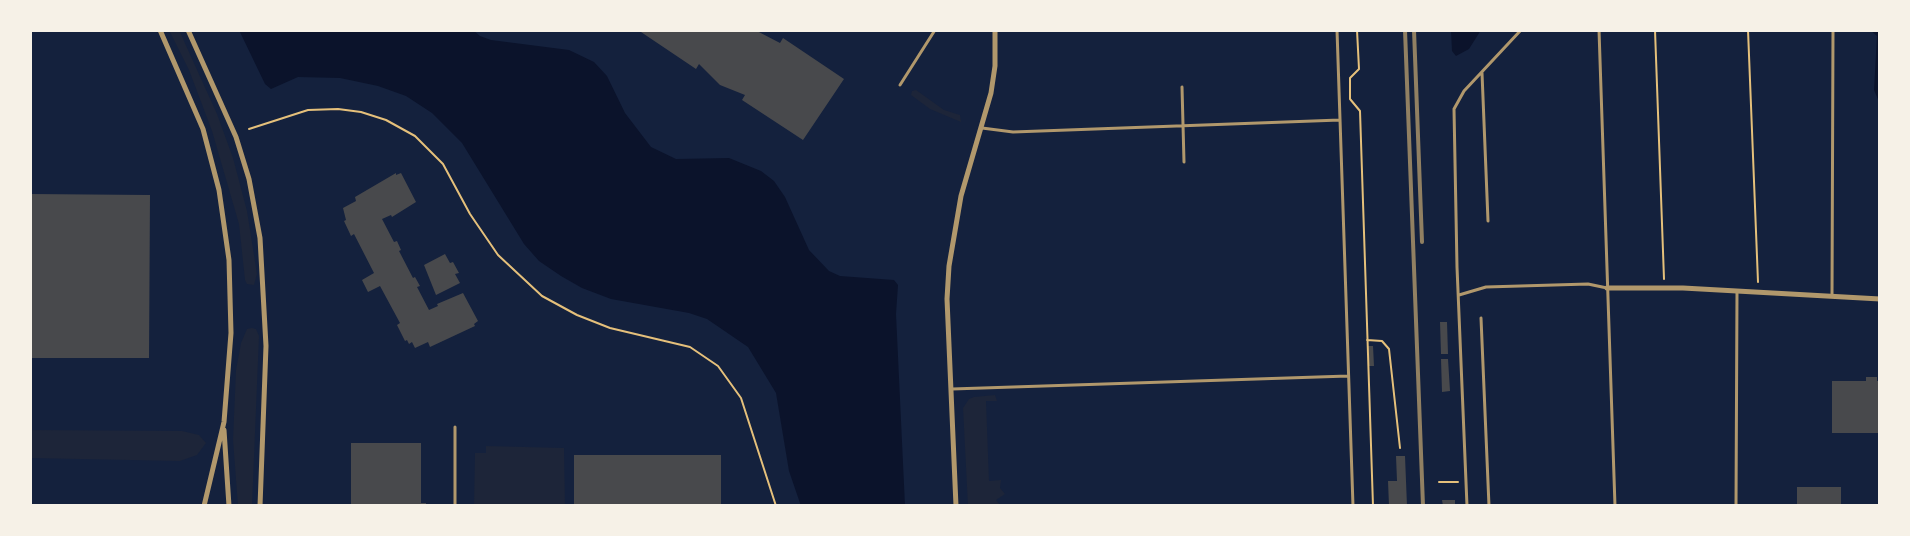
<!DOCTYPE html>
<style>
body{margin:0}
#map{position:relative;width:1910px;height:536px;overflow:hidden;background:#14213d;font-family:"Nunito Sans",sans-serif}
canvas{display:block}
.frame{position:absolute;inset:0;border:32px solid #f6f1e7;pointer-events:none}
</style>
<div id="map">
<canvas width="1910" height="536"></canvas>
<div class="frame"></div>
</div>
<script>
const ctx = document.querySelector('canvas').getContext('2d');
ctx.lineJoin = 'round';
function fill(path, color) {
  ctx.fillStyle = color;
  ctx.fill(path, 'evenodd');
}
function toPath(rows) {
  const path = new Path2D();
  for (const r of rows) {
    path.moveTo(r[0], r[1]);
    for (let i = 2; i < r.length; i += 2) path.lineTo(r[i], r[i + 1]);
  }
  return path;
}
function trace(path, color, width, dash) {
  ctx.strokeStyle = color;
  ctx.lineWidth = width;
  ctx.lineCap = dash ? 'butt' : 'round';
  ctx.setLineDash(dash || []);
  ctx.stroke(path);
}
fill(toPath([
 [169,30,179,30,217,114,233,158,247,211,257,274,254,285,247,284,245,280,239,224,212,131,189,70],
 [916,90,944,110,960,115,961,122,930,109,911,95,912,91],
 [252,328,256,329,259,336,252,506,238,506,233,440,236,370,241,343,247,329],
 [995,395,997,401,986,401,989,481,1001,480,1000,488,1005,494,996,500,1001,506,968,506,963,408,969,399,974,397],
 [30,430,182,431,199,435,206,443,197,455,180,461,30,458],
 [486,446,564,448,565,506,474,506,475,453,486,453]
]), '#1d2539');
fill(toPath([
 [239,30,473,30,480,36,491,40,569,50,594,62,607,76,625,113,651,147,676,159,729,158,761,171,774,181,785,197,809,250,829,271,840,276,894,280,898,285,896,314,905,506,801,506,789,471,776,393,748,347,707,319,689,313,611,299,582,288,561,276,539,261,524,244,462,143,432,113,406,96,378,86,340,78,298,77,271,89,265,84],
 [1451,30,1481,30,1469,49,1456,56,1452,51],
 [1870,30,1880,30,1880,104,1874,90,1877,36]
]), '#0b132b');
fill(toPath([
 [638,30,755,30,780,43,783,38,844,79,803,140,742,100,745,95,720,85,699,64,696,69],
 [396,173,396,175,401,173,416,202,392,217,391,215,382,219,394,242,397,241,401,250,399,251,413,278,415,277,420,286,417,287,429,310,438,306,437,304,463,293,478,321,474,324,475,326,430,347,428,342,415,348,412,342,409,344,407,340,405,341,397,325,400,323,380,286,368,292,362,280,374,273,354,234,351,236,344,221,346,220,343,208,356,201,355,197],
 [30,194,150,195,149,358,30,358],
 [445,254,450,263,453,262,459,273,455,274,460,283,436,295,424,265],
 [1440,322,1447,322,1448,354,1441,354],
 [1368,346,1373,346,1374,366,1369,366],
 [1441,359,1448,359,1450,391,1442,392],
 [1866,377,1877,377,1877,381,1880,381,1880,433,1832,433,1832,381,1866,381],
 [351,443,421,443,421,503,426,503,426,506,351,506],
 [574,455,721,455,721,506,574,506],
 [1396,456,1405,456,1407,506,1389,506,1388,481,1397,481],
 [1797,487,1841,487,1841,506,1797,506],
 [1442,500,1455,500,1455,506,1443,506]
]), '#48494c');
trace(toPath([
 [1357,30,1359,69,1350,78,1350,99,1360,111,1373,506],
 [1655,30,1664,279],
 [1748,30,1758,282],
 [756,31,756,30],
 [249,129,308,110,338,109,361,112,386,120,415,136,443,164,470,214,498,255,542,296,577,315,610,328,690,347,718,366,741,398,776,506],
 [1367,340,1382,341,1389,349,1400,448],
 [1439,482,1458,482]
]), '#e5c07b', 2);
trace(toPath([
 [1337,30,1353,506],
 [1599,30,1615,506],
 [1482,73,1488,221],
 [900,85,935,30],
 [1182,87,1184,162],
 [982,128,1013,132,1340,120],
 [1459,295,1486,287,1588,284,1607,288],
 [1832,296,1833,30],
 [1481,318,1489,506],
 [952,389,1348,376],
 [455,427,455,506],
 [1467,506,1457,267,1454,109,1464,91,1521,30],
 [1736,506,1737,292]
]), '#b1986c', 3);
trace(toPath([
 [160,30,203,129,219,190,229,260,231,333,224,422,204,506],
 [188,30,236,137,249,179,260,238,266,346,260,506],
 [1607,288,1683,288,1880,299],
 [224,430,229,506],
 [956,506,947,299,949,266,961,196,991,93,995,66,995,30]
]), '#b1986c', 5);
trace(toPath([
 [1405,30,1423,506],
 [1414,30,1422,242]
]), '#918062', 4);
</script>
